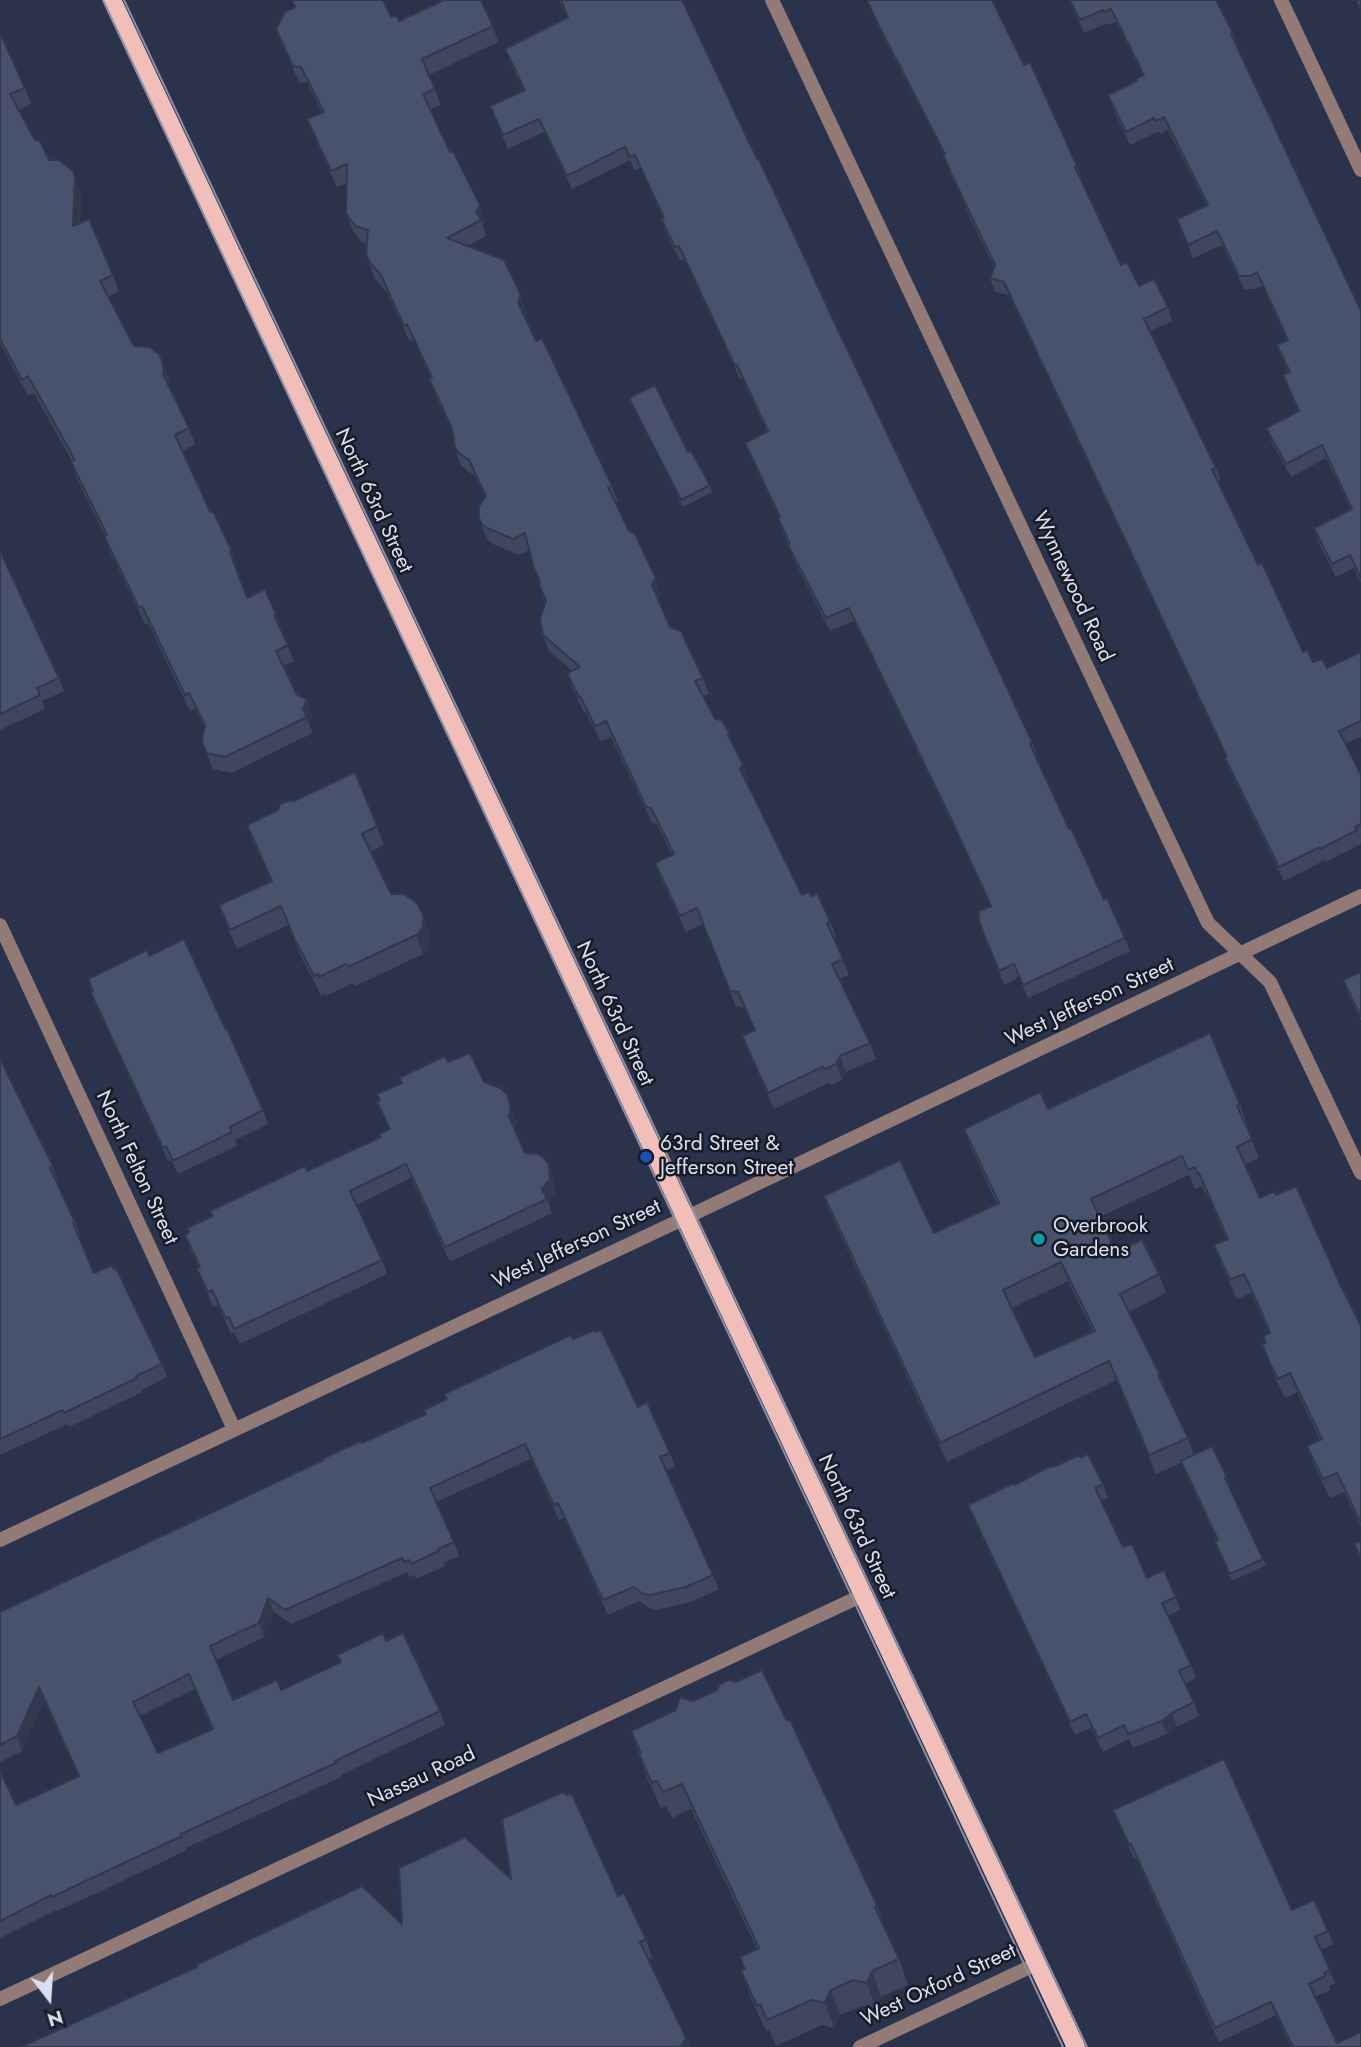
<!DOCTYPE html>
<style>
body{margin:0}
#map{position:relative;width:1361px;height:2047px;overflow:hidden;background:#2a334b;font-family:Jost,sans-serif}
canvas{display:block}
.north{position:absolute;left:14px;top:1963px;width:70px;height:70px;-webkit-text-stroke:5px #171b26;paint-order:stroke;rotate:163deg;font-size:19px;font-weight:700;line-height:28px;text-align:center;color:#dae0f0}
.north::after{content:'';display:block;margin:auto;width:24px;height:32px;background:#dae0f0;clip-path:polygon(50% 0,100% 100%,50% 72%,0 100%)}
</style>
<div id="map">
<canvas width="1361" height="2047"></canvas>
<div class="north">N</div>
</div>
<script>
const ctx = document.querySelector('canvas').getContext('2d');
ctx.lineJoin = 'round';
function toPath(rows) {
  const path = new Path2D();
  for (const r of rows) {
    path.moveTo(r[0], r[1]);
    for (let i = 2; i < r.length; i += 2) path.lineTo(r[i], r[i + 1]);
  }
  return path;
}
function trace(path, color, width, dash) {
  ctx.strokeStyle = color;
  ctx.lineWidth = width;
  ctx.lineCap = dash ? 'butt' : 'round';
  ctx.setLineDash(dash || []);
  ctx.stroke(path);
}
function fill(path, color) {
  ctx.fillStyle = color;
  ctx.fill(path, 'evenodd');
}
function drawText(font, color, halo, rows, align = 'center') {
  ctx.font = font + ' Jost,sans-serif';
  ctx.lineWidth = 5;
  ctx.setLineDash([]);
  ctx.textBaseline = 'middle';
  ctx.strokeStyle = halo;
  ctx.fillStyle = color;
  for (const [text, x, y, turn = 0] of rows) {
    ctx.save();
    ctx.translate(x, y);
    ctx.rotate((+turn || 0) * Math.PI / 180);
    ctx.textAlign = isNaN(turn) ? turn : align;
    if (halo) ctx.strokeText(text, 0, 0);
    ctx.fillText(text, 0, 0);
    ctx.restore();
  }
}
trace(toPath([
 [772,0,1208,923,1270,982,1361,1173],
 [1281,0,1361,170],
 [0,925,234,1429],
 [0,1540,685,1218,1361,896],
 [0,1999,863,1595],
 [860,2047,1036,1964]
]), '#927a77', 14);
trace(toPath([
 [112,0,1076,2047]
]), '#f1beb9', 18);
trace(toPath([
 [103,0,1063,2047],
 [124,0,1087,2047]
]), '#8990a4', 2);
fill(toPath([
 [292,0,391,17,399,21,493,26,498,42,429,75,441,105,430,110,450,152,486,221,483,226,486,236,468,246,527,311,525,317,536,341,612,486,618,502,615,503,661,594,658,600,670,627,703,678,709,694,703,696,715,719,729,733,733,744,743,764,749,780,747,783,802,895,811,896,830,921,836,937,834,938,849,975,839,979,870,1043,876,1059,846,1072,842,1080,832,1085,828,1083,774,1109,748,1052,742,1036,754,1030,744,1008,736,1007,703,924,686,932,661,879,655,863,672,855,657,824,652,823,611,737,601,742,586,712,584,713,573,689,567,673,572,671,549,651,543,635,545,603,539,585,539,583,529,550,519,555,493,544,488,540,485,534,479,518,485,497,475,476,466,470,460,464,455,448,453,432,435,395,429,379,431,378,413,340,410,342,386,291,375,279,366,255,367,243,361,242,352,229,346,213,347,183,337,187,313,135,307,119,322,112,307,83,299,82,282,45,276,29,294,7],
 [559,0,682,0,1032,742,1037,756,1036,757,1069,829,1104,900,1125,938,1130,951,1028,998,1019,977,1004,985,984,936,990,906,958,836,854,621,830,631,793,558,778,518,779,517,750,456,745,443,767,432,742,378,740,379,684,259,680,261,666,233,661,219,663,218,640,168,635,171,630,160,572,189,544,132,508,149,495,120,490,106,524,91,510,63,505,49,567,17],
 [866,0,996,0,993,1,1024,65,1077,166,1082,179,1081,179,1121,265,1139,286,1168,307,1172,321,1150,331,1216,468,1221,481,1218,482,1258,565,1303,652,1313,662,1327,668,1361,652,1361,737,1345,744,1361,775,1361,844,1325,862,1325,860,1284,881,1230,771,1226,757,1157,610,1009,295,995,292,990,278,994,267,970,218,948,168,944,154,882,35],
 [1069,0,1216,0,1233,33,1238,46,1237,47,1361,311,1361,582,1354,568,1336,577,1318,541,1314,528,1351,510,1326,458,1291,477,1271,441,1266,428,1298,411,1283,375,1288,373,1277,345,1287,340,1262,286,1255,289,1244,289,1222,245,1193,258,1177,219,1207,206,1168,130,1161,134,1159,131,1130,145,1113,109,1108,95,1137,82,1143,76,1116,22,1109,25,1108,23,1084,33],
 [0,35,25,88,31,104,19,110,35,140,49,160,81,194,80,223,113,275,119,291,108,297,134,346,162,361,168,377,170,385,169,388,189,428,195,444,182,451,210,511,231,549,237,565,236,568,247,598,276,614,282,630,281,631,294,661,283,666,297,695,307,699,313,715,309,724,313,733,231,773,213,769,202,742,205,728,195,709,190,711,148,623,145,624,110,552,105,536,77,479,71,462,72,461,34,393,28,396,0,343],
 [629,398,688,452,710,485,712,492,683,507],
 [0,551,59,678,64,691,42,701,45,709,0,730],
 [247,825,377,826,384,845,371,852,391,894,430,934,430,944,428,950,423,954,355,986,353,983,326,996,325,993,321,995,302,959,288,925,237,949,226,924,219,905,271,881,254,844],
 [1361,972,1361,1021,1348,994,1343,980],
 [88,979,263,1110,268,1124,235,1140,237,1146,178,1174,171,1160,168,1161,96,1006,91,993,92,992],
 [0,1059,53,1166,57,1180,56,1181,75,1222,80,1235,78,1236,94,1273,162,1364,167,1377,141,1390,142,1392,69,1427,68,1424,0,1455],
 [448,1062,484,1082,517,1122,515,1129,525,1153,549,1164,554,1179,555,1194,548,1202,552,1213,450,1262,411,1178,357,1205,382,1260,387,1274,240,1344,234,1332,231,1334,218,1305,213,1307,203,1284,197,1269,199,1268,190,1249,185,1235,189,1232,187,1228,212,1216,210,1211,307,1171,380,1138,389,1129,377,1102,379,1101,377,1094,401,1083,399,1078],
 [1240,1105,1247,1124,1245,1124,1259,1158,1245,1165,1260,1198,1276,1195,1340,1284,1361,1326,1361,1527,1344,1492,1330,1498,1314,1465,1307,1446,1320,1440,1297,1392,1285,1398,1276,1380,1262,1344,1266,1343,1269,1333,1251,1293,1237,1299,1221,1264,1214,1245,1227,1240,1206,1192,1205,1193,1202,1186,1195,1189,1189,1175,1100,1217,1116,1252,1159,1274,1166,1293,1129,1312,1160,1375,1166,1392,1188,1438,1194,1455,1227,1477,1229,1484,1228,1484,1263,1559,1266,1565,1232,1581,1217,1549,1215,1542,1217,1541,1181,1463,1156,1474,1116,1380,947,1462,831,1215,824,1196,934,1233,997,1204,971,1148,964,1129,1048,1109],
 [1068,1281,1093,1332,1035,1357,1012,1308],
 [573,1339,638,1407,670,1453,675,1467,666,1471,713,1575,719,1589,691,1602,656,1610,649,1608,639,1601,608,1615,564,1518,559,1520,531,1459,436,1502,454,1542,459,1556,444,1563,445,1566,416,1579,415,1575,409,1577,407,1572,291,1624,274,1612,264,1637,216,1660,233,1700,281,1690,340,1662,337,1655,386,1641,440,1711,445,1725,341,1775,341,1777,186,1848,187,1850,97,1893,57,1911,56,1910,0,1938,0,1771,16,1805,78,1776,44,1701,22,1751,0,1762,0,1612,426,1414,446,1399,444,1394],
 [195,1689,212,1730,158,1753,140,1716],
 [1081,1458,1103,1484,1108,1498,1101,1501,1123,1547,1147,1578,1176,1597,1180,1610,1168,1616,1191,1665,1196,1678,1185,1684,1194,1702,1199,1716,1177,1727,1167,1734,1133,1748,1129,1739,1103,1752,1091,1728,1075,1735,973,1518,968,1505],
 [693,1701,787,1721,877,1905,886,1931,899,1959,908,1985,881,1997,876,2008,862,2006,840,2015,834,2028,822,2025,776,2046,769,2030,766,2031,750,1996,741,1971,744,1969,740,1957,757,1949,691,1809,672,1818,666,1806,661,1808,648,1780,631,1731],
 [1113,1810,1328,1931,1333,1944,1321,1950,1335,1983,1329,1986,1330,1990,1315,1997,1337,2043,1361,2047,1291,2047,1276,2015,1219,2042,1136,1858,1134,1859],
 [511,1879,618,1896,646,1939,652,1958,648,1960,686,2038,690,2047,21,2047,402,1924]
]), '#3e475d');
fill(toPath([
 [75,178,81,194,79,242,73,226],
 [480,205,486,221,483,226,476,212],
 [521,295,527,311,524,318,518,302],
 [162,361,170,385,169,390,163,374],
 [231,549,237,565,236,568,230,552],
 [656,578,661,594,658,601,652,585],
 [307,699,313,715,309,724,303,709],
 [743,764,749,780,746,785,740,769],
 [423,915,430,934,430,944,428,950,423,954,416,935],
 [840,1056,846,1072,842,1080,836,1064],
 [507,1094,517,1122,515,1131,509,1116],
 [549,1164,554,1179,555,1194,548,1202,542,1189],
 [268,1598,274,1612,264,1637,259,1623],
 [39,1687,44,1701,22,1751,17,1736],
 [1172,1713,1177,1727,1167,1734,1162,1721],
 [872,1971,881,1997,876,2008,867,1983],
 [831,1990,840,2015,834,2028,825,2003],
 [686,2038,690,2047,680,2047]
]), '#32394c');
const building = toPath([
 [292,0,383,0,391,17,396,15,399,21,444,0,481,0,493,26,422,59,435,89,423,94,450,152,453,151,480,205,476,212,481,220,447,238,504,260,521,295,518,302,536,341,542,338,612,486,608,487,629,531,635,534,649,564,656,578,652,585,670,627,681,631,703,678,695,681,715,719,722,720,729,733,728,735,743,764,740,769,802,895,809,892,811,896,817,893,830,921,827,923,843,959,832,964,870,1043,840,1056,836,1064,826,1069,822,1067,768,1093,742,1036,755,1030,738,992,730,991,697,908,680,916,655,863,674,854,651,808,646,807,606,721,595,726,580,696,579,697,567,673,580,667,543,635,540,619,546,600,539,585,540,581,534,569,525,533,513,539,487,528,482,524,479,518,479,506,486,496,469,460,460,454,455,448,452,428,429,379,432,378,407,324,404,326,381,275,370,263,366,255,368,230,355,226,346,213,347,164,331,171,307,119,324,112,301,67,293,66,276,29,285,12,295,7,292,0],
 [561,0,682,0,757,159,758,158,773,189,830,313,963,593,1032,742,1030,744,1069,829,1071,828,1104,900,1107,898,1125,938,1023,985,1014,964,999,971,979,922,979,911,991,906,953,823,849,608,826,618,788,545,790,544,778,518,780,517,745,443,768,431,737,365,735,366,679,246,675,247,661,219,664,218,635,155,630,157,625,147,567,176,539,119,503,135,490,106,525,90,505,49,568,17,561,0],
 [867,0,992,0,1024,65,1030,62,1077,166,1075,167,1121,265,1127,262,1139,286,1154,279,1168,307,1144,319,1216,468,1212,469,1234,515,1258,565,1262,563,1303,652,1307,650,1313,662,1322,659,1327,668,1361,652,1361,721,1339,731,1361,775,1361,824,1355,827,1357,830,1320,849,1320,847,1279,867,1225,758,1227,757,1152,597,1004,282,990,278,995,265,966,205,943,155,945,154,877,22,867,0],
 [1070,0,1216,0,1233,33,1231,34,1361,311,1361,578,1350,555,1332,564,1314,528,1352,509,1322,445,1286,464,1266,428,1299,411,1283,375,1290,372,1277,345,1288,340,1257,272,1251,276,1239,276,1217,231,1188,245,1177,219,1208,205,1164,117,1156,121,1154,118,1126,132,1108,95,1137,81,1136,79,1144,75,1111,9,1104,12,1103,10,1080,20,1070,0],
 [1356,0,1361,0,1361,9,1356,0],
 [0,35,1,35,25,88,10,94,35,140,40,141,49,160,59,160,73,171,75,178,73,226,89,219,113,275,100,281,134,346,149,347,159,354,162,361,164,369,163,374,189,428,175,435,210,511,214,513,231,549,230,552,247,598,265,589,276,614,274,615,288,645,276,651,297,695,307,699,303,709,307,717,225,757,207,753,202,742,205,725,189,693,185,695,142,606,139,608,104,536,107,535,71,462,75,460,28,376,22,380,0,339,0,35],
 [655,385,688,452,691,451,710,485,681,500,629,398,655,385],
 [0,551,59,678,37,688,40,695,0,714,0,551],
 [355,772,377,826,362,834,391,894,404,894,417,903,423,915,423,925,421,931,416,935,348,967,346,964,319,977,318,974,314,976,295,940,281,906,230,930,219,905,272,881,247,825,278,810,280,804,291,800,294,801,355,772],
 [184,939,226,1030,227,1029,263,1110,230,1127,232,1132,173,1161,166,1146,163,1148,91,993,93,991,88,979,147,950,149,956,184,939],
 [1361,972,1361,1017,1343,980,1361,972],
 [1210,1033,1240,1105,1237,1106,1252,1139,1237,1147,1260,1198,1275,1191,1276,1195,1296,1186,1340,1284,1361,1326,1361,1523,1337,1473,1323,1479,1307,1446,1322,1439,1290,1373,1278,1379,1269,1361,1262,1344,1266,1343,1263,1336,1270,1333,1259,1306,1244,1274,1230,1280,1214,1245,1228,1239,1199,1173,1198,1174,1195,1167,1188,1170,1182,1156,1091,1199,1116,1252,1142,1240,1159,1274,1120,1294,1160,1375,1158,1375,1188,1438,1149,1455,1109,1361,940,1443,824,1196,900,1160,934,1233,999,1203,964,1129,1040,1092,1048,1109,1210,1033],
 [1061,1262,1095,1331,1035,1357,1003,1290,1061,1262],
 [470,1053,484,1082,500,1088,507,1094,511,1107,509,1116,525,1153,538,1154,544,1158,549,1164,550,1179,542,1189,547,1199,445,1247,406,1164,350,1191,382,1260,234,1329,229,1317,226,1319,212,1290,208,1292,197,1269,200,1267,185,1235,189,1232,187,1228,213,1216,210,1211,305,1166,307,1171,381,1137,379,1134,390,1129,377,1102,380,1100,377,1094,402,1083,399,1078,445,1056,448,1062,470,1053],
 [0,1059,53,1166,50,1168,75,1222,73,1223,94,1273,112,1265,114,1269,116,1268,162,1364,136,1376,137,1378,64,1413,63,1410,0,1439,0,1059],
 [595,1330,596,1332,601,1330,638,1407,647,1402,670,1453,660,1457,713,1575,686,1587,651,1595,643,1594,634,1587,603,1600,558,1503,554,1505,525,1444,430,1488,454,1542,438,1549,439,1551,411,1564,409,1560,404,1562,402,1558,285,1610,268,1598,259,1623,210,1646,233,1700,277,1680,281,1690,341,1662,337,1655,383,1633,386,1641,403,1633,440,1711,335,1761,336,1763,181,1834,182,1836,92,1878,52,1897,51,1895,0,1921,0,1771,16,1805,79,1776,39,1687,17,1736,0,1745,0,1612,283,1479,323,1460,322,1459,361,1441,362,1443,426,1414,424,1410,447,1399,444,1394,571,1335,573,1339,595,1330],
 [189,1674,213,1729,158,1753,133,1702,189,1674],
 [1212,1446,1227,1477,1225,1478,1263,1559,1230,1574,1215,1542,1218,1540,1181,1461,1212,1446],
 [1088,1454,1103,1484,1095,1488,1123,1547,1132,1544,1147,1578,1164,1570,1176,1597,1162,1603,1191,1665,1179,1671,1194,1702,1172,1713,1162,1721,1128,1734,1124,1725,1098,1738,1086,1714,1070,1722,968,1505,1014,1483,1015,1485,1046,1468,1058,1465,1079,1455,1081,1458,1088,1454],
 [1361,1541,1361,1558,1354,1544,1361,1541],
 [762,1670,787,1721,790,1720,877,1905,875,1907,899,1959,872,1971,867,1983,853,1980,831,1990,825,2003,812,2000,767,2020,760,2004,757,2006,741,1971,745,1969,740,1957,759,1948,682,1784,663,1792,657,1781,652,1783,639,1754,641,1753,631,1731,676,1710,680,1697,693,1701,717,1690,720,1684,728,1680,736,1682,762,1670],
 [1224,1759,1292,1910,1314,1900,1328,1931,1315,1937,1330,1970,1324,1973,1325,1976,1309,1984,1337,2043,1361,2032,1361,2047,1293,2047,1271,2002,1215,2028,1131,1844,1129,1845,1113,1810,1224,1759],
 [563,1792,566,1795,572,1794,618,1896,624,1893,646,1939,640,1942,686,2038,680,2047,21,2047,197,1967,196,1965,362,1886,402,1924,399,1868,465,1837,511,1879,502,1819,563,1792]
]);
fill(building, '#48526c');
trace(building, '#32394c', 2);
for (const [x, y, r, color] of [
 [646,1157,7,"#1a4fb4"],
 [1039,1239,7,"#0f9aa8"]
]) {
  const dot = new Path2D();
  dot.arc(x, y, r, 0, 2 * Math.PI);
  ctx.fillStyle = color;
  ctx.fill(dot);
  trace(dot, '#171b26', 2.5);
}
drawText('21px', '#dae0f0', '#171b26', [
 ["North 63rd Street",373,501,65],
 ["Wynnewood Road",1072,587,65],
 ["West Jefferson Street",1090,1003,-25],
 ["North 63rd Street",614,1014,65],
 ["North Felton Street",136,1168,65],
 ["West Jefferson Street",577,1245,-25],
 ["North 63rd Street",856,1527,65],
 ["Nassau Road",422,1778,-25],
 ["West Oxford Street",939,1986,-25]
]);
drawText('21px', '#dae0f0', '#171b26', [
 ["63rd Street &",660,1145],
 ["Jefferson Street",660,1169],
 ["Overbrook",1053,1227],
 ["Gardens",1053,1251]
], 'left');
</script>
